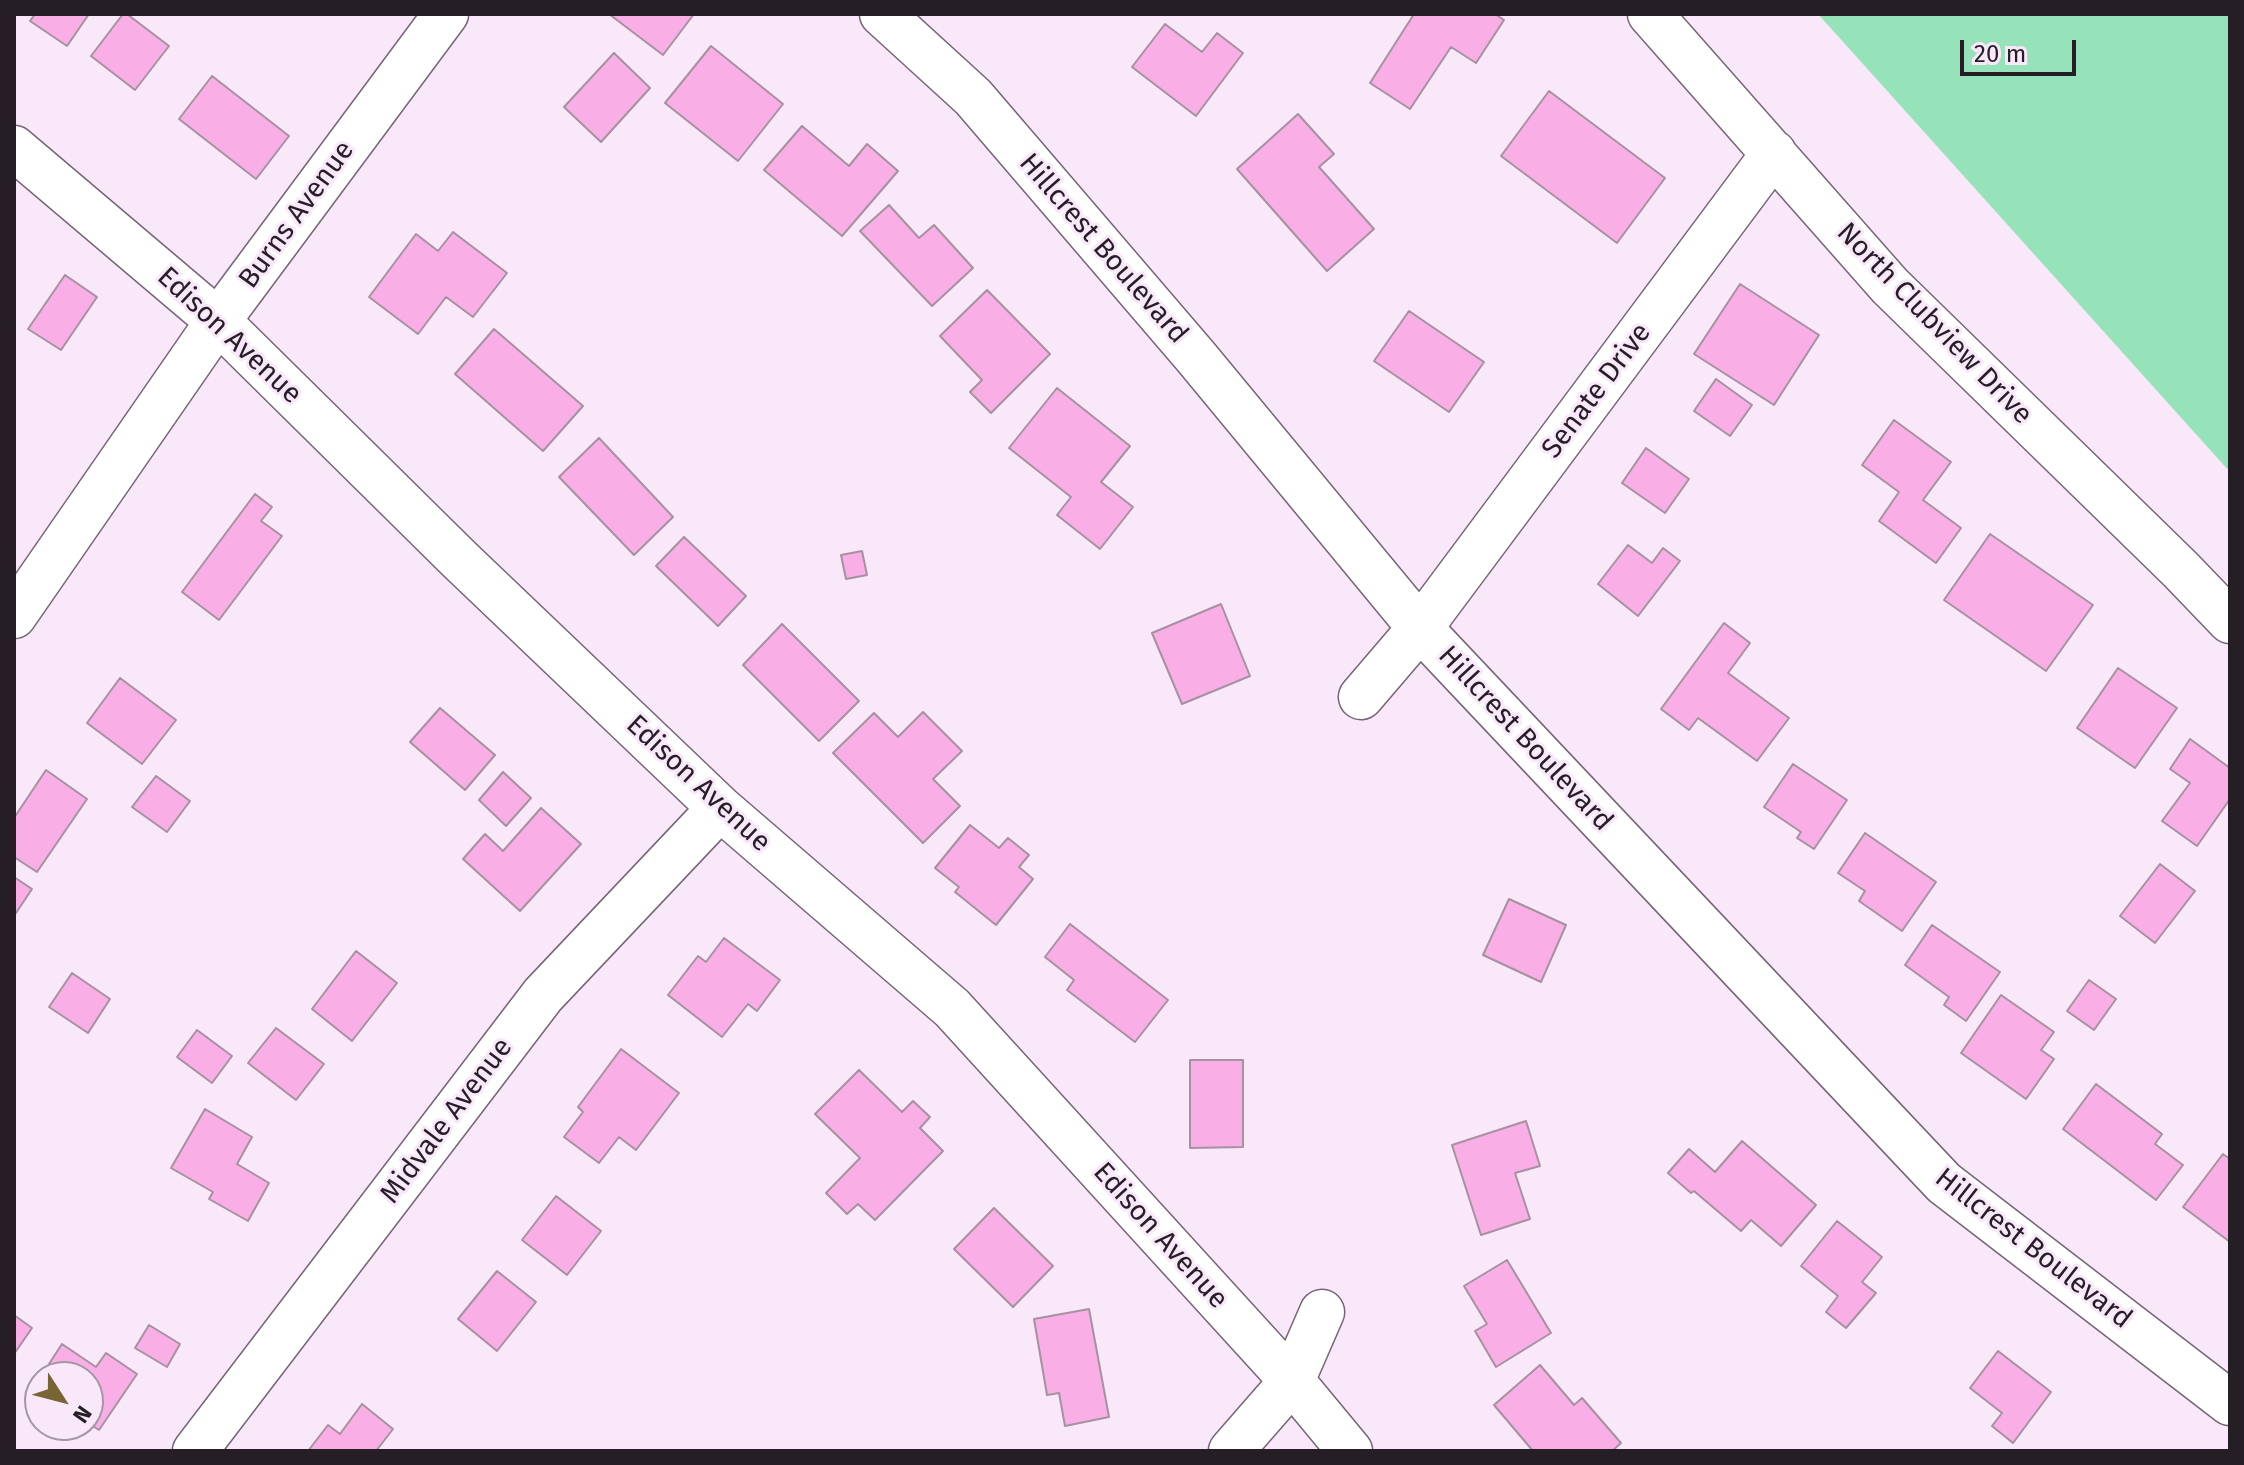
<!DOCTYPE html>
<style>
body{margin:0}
#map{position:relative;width:2244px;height:1465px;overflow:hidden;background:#f9e7fa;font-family:"Fira Sans",sans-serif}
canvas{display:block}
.frame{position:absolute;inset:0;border:16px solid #251e25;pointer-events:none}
.north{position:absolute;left:24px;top:1361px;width:80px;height:80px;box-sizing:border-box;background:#f9e7fa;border:2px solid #a497a5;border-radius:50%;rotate:126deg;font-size:22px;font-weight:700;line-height:32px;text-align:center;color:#251e25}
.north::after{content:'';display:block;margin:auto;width:28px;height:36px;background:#786533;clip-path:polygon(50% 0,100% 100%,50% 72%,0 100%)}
.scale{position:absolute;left:1960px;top:40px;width:116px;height:36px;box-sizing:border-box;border:4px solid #251e25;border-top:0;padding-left:10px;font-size:24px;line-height:28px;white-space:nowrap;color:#251e25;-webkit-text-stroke:6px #f9e7fa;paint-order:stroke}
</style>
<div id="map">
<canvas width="2244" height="1465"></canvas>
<div class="frame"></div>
<div class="north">N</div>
<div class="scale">20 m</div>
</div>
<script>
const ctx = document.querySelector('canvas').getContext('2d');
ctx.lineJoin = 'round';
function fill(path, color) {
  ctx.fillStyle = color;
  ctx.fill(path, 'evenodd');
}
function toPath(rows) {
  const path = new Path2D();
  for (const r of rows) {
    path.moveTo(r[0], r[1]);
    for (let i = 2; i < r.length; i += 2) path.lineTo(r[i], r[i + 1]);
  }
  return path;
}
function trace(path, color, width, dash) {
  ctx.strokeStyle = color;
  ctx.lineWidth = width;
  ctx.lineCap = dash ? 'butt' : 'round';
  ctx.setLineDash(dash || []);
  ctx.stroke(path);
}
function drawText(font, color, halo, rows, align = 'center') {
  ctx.font = font + ' "Fira Sans",sans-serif';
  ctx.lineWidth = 6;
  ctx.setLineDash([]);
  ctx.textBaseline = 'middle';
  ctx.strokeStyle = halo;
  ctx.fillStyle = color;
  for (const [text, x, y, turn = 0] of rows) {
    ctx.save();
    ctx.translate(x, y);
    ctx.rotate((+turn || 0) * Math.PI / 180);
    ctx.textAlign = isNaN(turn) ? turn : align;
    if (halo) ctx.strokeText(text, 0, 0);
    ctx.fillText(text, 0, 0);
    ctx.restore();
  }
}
fill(toPath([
 [1818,14,2230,14,2230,472]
]), '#96e3b9');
const building = toPath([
 [35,14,89,14,67,46,30,21,35,14],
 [123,14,127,14,169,46,135,90,91,56,123,14],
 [609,14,694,14,663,55,609,14],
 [1414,14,1495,14,1504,20,1476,63,1451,47,1410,109,1370,83,1414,14],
 [1165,24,1202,52,1217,33,1243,53,1196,116,1132,67,1165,24],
 [711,46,783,104,738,161,665,103,711,46],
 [614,53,650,88,601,142,564,107,614,53],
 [212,76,289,136,256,179,179,119,212,76],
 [1549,91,1665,178,1617,243,1501,156,1549,91],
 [1298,114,1334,154,1319,167,1374,229,1327,271,1237,169,1298,114],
 [802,126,849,166,867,144,898,171,842,236,764,170,802,126],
 [889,205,919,238,934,225,973,268,932,306,860,231,889,205],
 [453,232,507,273,473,317,446,297,418,334,369,297,416,234,438,251,453,232],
 [65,275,97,297,61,350,28,329,65,275],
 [1740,284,1819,335,1774,405,1694,354,1740,284],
 [987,290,1050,354,991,413,970,392,982,380,940,336,987,290],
 [1409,311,1484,362,1449,412,1374,361,1409,311],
 [494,329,583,406,543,451,455,374,494,329],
 [1716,379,1752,405,1730,436,1694,411,1716,379],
 [1057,388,1130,446,1101,482,1133,507,1100,549,1057,515,1071,497,1009,448,1057,388],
 [1894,420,1951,462,1923,500,1961,528,1936,563,1879,521,1899,492,1862,465,1894,420],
 [599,438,673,517,634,555,559,477,599,438],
 [1646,448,1689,479,1665,513,1622,483,1646,448],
 [255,494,272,507,261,521,282,536,219,620,182,592,255,494],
 [1990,534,2093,605,2046,671,1944,600,1990,534],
 [684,537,746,596,718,626,656,566,684,537],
 [1628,545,1652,563,1663,548,1680,561,1638,616,1598,584,1628,545],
 [862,551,867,575,846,579,841,555,862,551],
 [1221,604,1250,676,1182,704,1152,633,1221,604],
 [1724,623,1750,643,1728,673,1789,718,1757,761,1698,718,1689,730,1661,709,1724,623],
 [782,624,859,701,819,741,743,665,782,624],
 [2118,668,2177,708,2135,768,2077,728,2118,668],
 [120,678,176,720,142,764,87,723,120,678],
 [440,708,495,755,465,790,410,742,440,708],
 [923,712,962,751,933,779,960,806,923,843,833,753,874,713,898,737,923,712],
 [2190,739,2230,768,2230,799,2197,846,2162,821,2190,783,2170,769,2190,739],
 [1793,764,1847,800,1814,849,1797,838,1801,832,1764,807,1793,764],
 [46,770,87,799,37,872,14,857,14,818,46,770],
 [503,772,531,798,506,826,479,800,503,772],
 [156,776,190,801,167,832,132,807,156,776],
 [541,808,581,844,520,911,463,859,485,834,503,851,541,808],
 [970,825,999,848,1008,838,1029,855,1019,867,1033,879,996,925,955,892,959,887,935,868,970,825],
 [1865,833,1936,882,1902,931,1859,901,1865,891,1838,873,1865,833],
 [2160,864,2195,891,2155,943,2120,916,2160,864],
 [14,877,32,889,14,916,14,877],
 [1509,899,1566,925,1541,982,1483,955,1509,899],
 [1070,924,1168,1000,1135,1042,1067,990,1074,980,1045,957,1070,924],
 [1932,925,2000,972,1966,1021,1944,1005,1949,997,1905,965,1932,925],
 [724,938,780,980,757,1011,748,1004,722,1037,668,995,698,956,706,962,724,938],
 [356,951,397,983,352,1041,312,1009,356,951],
 [72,973,110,999,88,1033,49,1007,72,973],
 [2089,980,2116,999,2094,1030,2067,1011,2089,980],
 [2001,995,2054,1032,2041,1050,2054,1059,2026,1099,1961,1053,2001,995],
 [276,1028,324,1064,296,1100,248,1063,276,1028],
 [197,1030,232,1056,212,1083,177,1057,197,1030],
 [621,1049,679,1093,636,1150,619,1137,599,1163,564,1137,583,1112,578,1107,621,1049],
 [1190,1060,1243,1060,1243,1147,1190,1148,1190,1060],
 [859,1070,902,1112,913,1101,930,1117,920,1128,943,1151,875,1220,858,1204,847,1214,826,1193,860,1158,815,1114,859,1070],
 [2096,1084,2162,1134,2155,1144,2183,1165,2156,1200,2063,1129,2096,1084],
 [205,1109,252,1137,237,1164,269,1183,248,1221,209,1199,213,1192,171,1168,205,1109],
 [1526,1121,1540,1166,1515,1173,1530,1219,1481,1235,1452,1145,1526,1121],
 [1742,1141,1816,1205,1781,1246,1751,1220,1741,1231,1694,1191,1691,1193,1668,1173,1689,1149,1715,1172,1742,1141],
 [2223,1154,2230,1159,2230,1242,2183,1207,2223,1154],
 [556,1196,601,1231,567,1275,522,1240,556,1196],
 [994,1208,1053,1266,1013,1307,954,1249,994,1208],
 [1837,1221,1882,1257,1862,1282,1876,1293,1846,1328,1826,1312,1838,1296,1801,1266,1837,1221],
 [1507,1260,1551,1333,1496,1367,1475,1331,1487,1324,1464,1286,1507,1260],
 [497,1271,536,1302,497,1351,458,1319,497,1271],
 [1089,1309,1109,1417,1065,1426,1059,1393,1047,1395,1034,1319,1089,1309],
 [14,1315,32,1328,14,1354,14,1315],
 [149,1325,180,1344,167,1367,135,1348,149,1325],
 [62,1344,96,1367,106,1353,137,1374,99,1430,88,1423,88,1377,40,1377,40,1391,34,1387,62,1344],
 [1998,1351,2051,1392,2013,1443,1992,1426,2002,1413,1970,1388,1998,1351],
 [1540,1365,1574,1405,1582,1398,1621,1443,1612,1451,1533,1451,1494,1405,1540,1365],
 [362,1404,393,1429,376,1451,308,1451,328,1425,340,1434,362,1404]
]);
fill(building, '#f9afe5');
trace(building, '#a691a0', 2);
const minor = toPath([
 [882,14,973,97,1196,357,1420,628,1944,1183,2230,1403],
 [1650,14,1890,286,2181,570,2230,621],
 [14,148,218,321,459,559,720,808,952,1008,1292,1381,1350,1451],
 [14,616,218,321,446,14],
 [1361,697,1420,628,1774,153],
 [195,1451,543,995,720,808],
 [1231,1451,1292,1381,1322,1312]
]);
trace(minor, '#756576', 47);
trace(minor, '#fff', 44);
drawText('28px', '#251e25', '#f9e7fa', [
 ["Burns Avenue",297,215,-54],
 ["Hillcrest Boulevard",1103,249,49],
 ["North Clubview Drive",1934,324,46],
 ["Edison Avenue",229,336,43],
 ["Senate Drive",1597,391,-53],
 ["Hillcrest Boulevard",1525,739,47],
 ["Edison Avenue",698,784,43],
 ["Midvale Avenue",447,1121,-53],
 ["Edison Avenue",1160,1236,48],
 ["Hillcrest Boulevard",2033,1249,38]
]);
</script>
